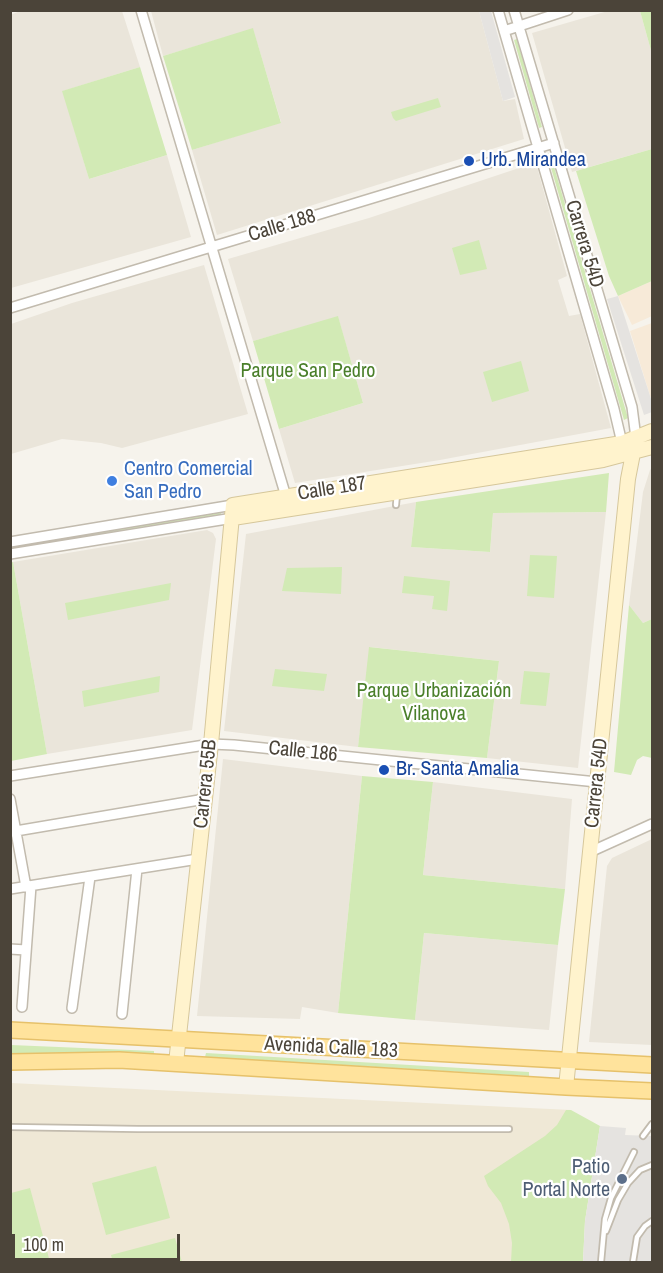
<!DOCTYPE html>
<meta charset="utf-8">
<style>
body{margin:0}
#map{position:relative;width:663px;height:1273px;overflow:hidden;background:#f6f3ec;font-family:"Archivo Narrow",sans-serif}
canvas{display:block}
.frame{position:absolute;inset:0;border:12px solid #4b4439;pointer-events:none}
.scale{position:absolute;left:12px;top:1234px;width:168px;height:27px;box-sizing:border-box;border:3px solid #4b4439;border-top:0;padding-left:8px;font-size:18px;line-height:21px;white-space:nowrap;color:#4b4439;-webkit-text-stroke:4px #fff;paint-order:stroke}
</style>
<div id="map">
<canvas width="663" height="1273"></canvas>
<div class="frame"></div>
<div class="scale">100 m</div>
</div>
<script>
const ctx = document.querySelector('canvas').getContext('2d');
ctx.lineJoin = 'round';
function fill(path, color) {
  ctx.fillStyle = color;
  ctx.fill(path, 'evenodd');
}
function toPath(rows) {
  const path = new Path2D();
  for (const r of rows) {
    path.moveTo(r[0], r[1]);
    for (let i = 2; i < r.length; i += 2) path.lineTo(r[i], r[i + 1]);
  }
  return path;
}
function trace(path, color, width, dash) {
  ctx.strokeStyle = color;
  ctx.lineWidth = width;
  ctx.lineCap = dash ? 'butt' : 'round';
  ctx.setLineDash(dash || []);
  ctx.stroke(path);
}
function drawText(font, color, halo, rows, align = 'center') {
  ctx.font = font + ' "Archivo Narrow",sans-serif';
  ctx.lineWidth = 4.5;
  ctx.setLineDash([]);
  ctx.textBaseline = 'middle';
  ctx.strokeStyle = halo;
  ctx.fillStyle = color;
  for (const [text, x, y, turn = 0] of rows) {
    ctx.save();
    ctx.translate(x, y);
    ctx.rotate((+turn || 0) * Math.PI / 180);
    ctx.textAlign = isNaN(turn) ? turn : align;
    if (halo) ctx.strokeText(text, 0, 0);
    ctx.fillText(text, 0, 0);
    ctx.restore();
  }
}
fill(toPath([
 [23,10,122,11,140,67,63,91,89,179,167,155,191,237,11,288,10,15],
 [151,11,479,11,503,101,515,99,524,139,217,235,192,150,281,122,253,29,163,56],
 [608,11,640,11,652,54,652,149,572,172,532,33],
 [531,164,537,167,567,276,558,280,569,316,580,314,611,428,440,460,295,483,279,429,363,403,338,317,253,341,228,259,369,218],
 [204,265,248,414,122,448,101,443,62,439,11,454,11,324,72,303],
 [652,468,652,619,643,623,629,605,643,492,650,470],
 [416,502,411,547,490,552,493,513,606,512,578,768,487,758,499,661,370,647,358,747,224,731,246,534],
 [207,530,213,533,216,539,192,730,47,754,13,562],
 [223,759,362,776,338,1013,302,1007,300,1019,197,1016],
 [433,782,572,799,565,889,423,875],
 [652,839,652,1045,589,1042,607,866,612,858],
 [424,933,558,945,549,1030,415,1020]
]), '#eae5da');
fill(toPath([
 [652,281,652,316,632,325,618,296],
 [652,323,652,402,630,331]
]), '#f7ead8');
fill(toPath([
 [11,1083,571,1110,560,1262,11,1262]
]), '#efe8d6');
fill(toPath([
 [640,11,652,11,652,54],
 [253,28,281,123,192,150,163,56],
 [517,39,542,127,539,128,514,40],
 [140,67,167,155,89,179,62,91],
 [438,98,441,107,396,121,393,118,391,112],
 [652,149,652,281,618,296,609,276,576,171],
 [550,153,628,418,624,420,547,154],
 [479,240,487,269,460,275,452,248],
 [338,316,363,403,279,429,253,341],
 [521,361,529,391,492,402,483,372],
 [609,473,606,512,493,513,490,552,411,547,416,502],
 [220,512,222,512,220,515,11,550,11,546],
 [530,555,557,556,554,598,527,596],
 [13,562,47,754,11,761,10,563],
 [342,567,341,594,282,591,287,568],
 [404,576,450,581,447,611,432,609,434,596,402,593],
 [171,583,169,600,68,620,65,603],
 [629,605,643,623,652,619,652,758,643,756,637,760,631,775,614,772],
 [369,647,499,661,487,758,358,747],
 [275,669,327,674,324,691,272,686],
 [524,671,550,673,546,706,520,704],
 [160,676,159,692,84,707,82,691],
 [362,776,433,782,423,875,565,889,558,945,424,933,415,1020,338,1013],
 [11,1045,154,1051,154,1055,11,1053],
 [206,1053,529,1072,529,1076,205,1057],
 [566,1110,571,1110,600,1126,585,1221,583,1262,511,1262,512,1243,509,1224,501,1203,488,1186,484,1176,545,1136,557,1125],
 [156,1166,170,1218,106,1235,92,1183],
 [30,1188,50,1262,11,1262,11,1193],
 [175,1238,182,1262,113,1262,111,1255]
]), '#d2eab5');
fill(toPath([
 [479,11,491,11,515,97,503,101],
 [618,296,652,402,652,412,644,415,607,299],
 [600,1126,626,1128,625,1135,652,1136,652,1262,583,1262,585,1221]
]), '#e5e3e0');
const lane = toPath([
 [396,505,397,493],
 [10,1127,138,1129,509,1129],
 [643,1136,652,1124],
 [606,1231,618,1200,628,1183,640,1170,652,1165],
 [601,1262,605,1219,611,1198,634,1152],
 [633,1262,637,1237,645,1226,652,1221]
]);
const street = toPath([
 [141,10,287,500],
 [498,10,614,409,622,443],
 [514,10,632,407,636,438],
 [504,31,568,10],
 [10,308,554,143],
 [10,542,233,505],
 [10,554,233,518],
 [10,776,211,744,234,745,597,782],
 [10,799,26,887],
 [10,832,205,799],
 [590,852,652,824],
 [10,889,198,859],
 [10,949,26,950],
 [22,1007,31,886],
 [72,1008,90,877],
 [122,1014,137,869]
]);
const secondary = toPath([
 [233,518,603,460,652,447],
 [176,1063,211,744,233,505,622,443,652,431],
 [566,1087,628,479,636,438]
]);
const primary = toPath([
 [10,1030,652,1065],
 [10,1062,119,1060,566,1087,652,1091]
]);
trace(lane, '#c2bbae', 8);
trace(street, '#c2bbae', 12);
trace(secondary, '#d6c79b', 16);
trace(primary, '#e6c16a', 18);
trace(lane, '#fff', 4.5);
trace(street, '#fff', 9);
trace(secondary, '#fff3cd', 14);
trace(primary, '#ffe39c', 15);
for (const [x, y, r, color] of [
 [469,161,6,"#1a4fb4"],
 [112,481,6,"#3f7fe0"],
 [384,770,6,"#1a4fb4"],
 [622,1179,6,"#5c6f8a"]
]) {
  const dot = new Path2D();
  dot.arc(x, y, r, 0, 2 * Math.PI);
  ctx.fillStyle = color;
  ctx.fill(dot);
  trace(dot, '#fff', 2);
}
drawText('20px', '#164399', '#fff', [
 ["Urb. Mirandea",481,161],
 ["Br. Santa Amalia",396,770]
], 'left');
drawText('20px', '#4b4439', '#fff', [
 ["Calle 188",282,226,-17],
 ["Carrera 54D",584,244,73],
 ["Calle 187",332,489,-9],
 ["Calle 186",303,752,6],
 ["Carrera 54D",597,783,-84],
 ["Carrera 55B",206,784,-84],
 ["Avenida Calle 183",331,1048,3]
]);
drawText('20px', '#4a7f2a', '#fff', [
 ["Parque San Pedro",308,372],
 ["Parque Urbanización",434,692],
 ["Vilanova",434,715]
]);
drawText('20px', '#366cbe', '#fff', [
 ["Centro Comercial",124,470],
 ["San Pedro",124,493]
], 'left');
drawText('20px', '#4e5e75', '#fff', [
 ["Patio",610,1168],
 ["Portal Norte",610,1191]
], 'right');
</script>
